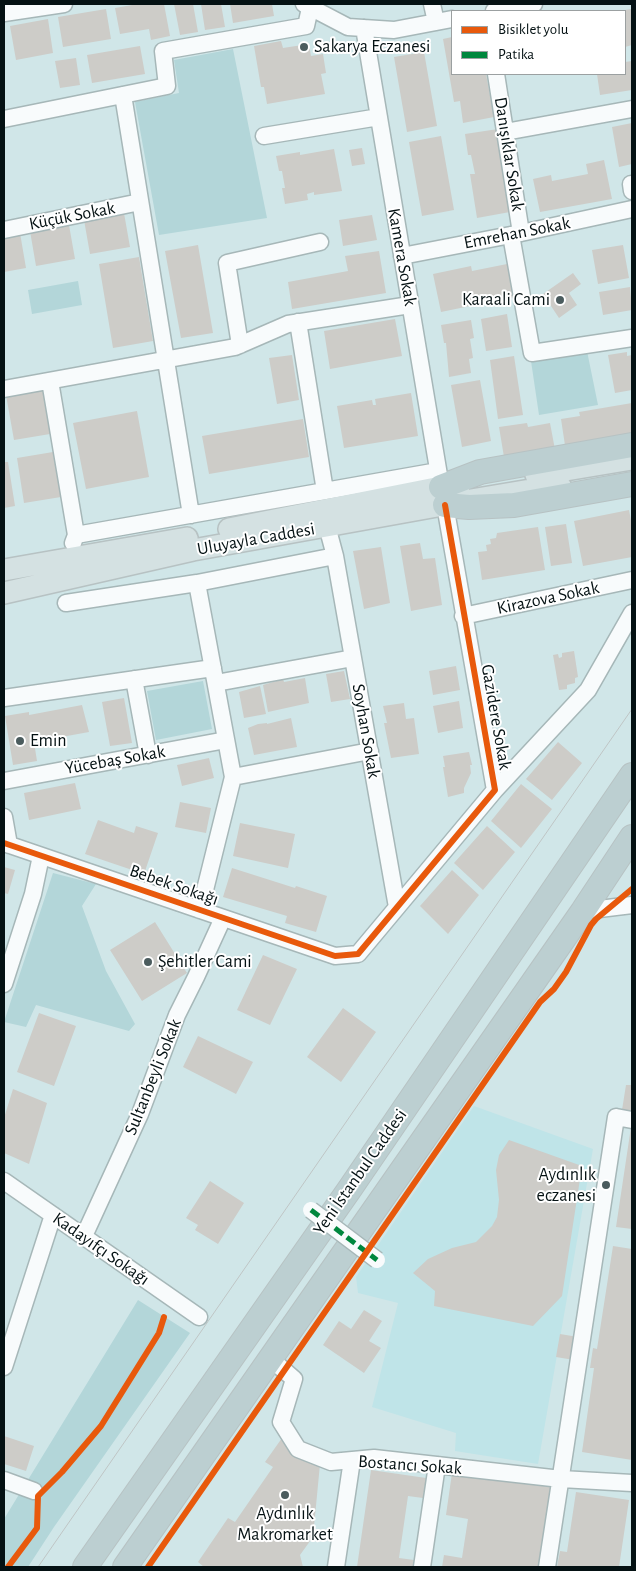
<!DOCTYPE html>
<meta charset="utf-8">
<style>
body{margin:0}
#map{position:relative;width:636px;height:1571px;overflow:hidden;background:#d0e6e8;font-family:"Alegreya Sans",sans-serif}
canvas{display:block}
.frame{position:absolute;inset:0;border:5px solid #041113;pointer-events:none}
.legend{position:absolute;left:451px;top:10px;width:175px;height:65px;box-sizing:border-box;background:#fff;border:1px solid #9ba0a1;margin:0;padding:6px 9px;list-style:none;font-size:15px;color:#041113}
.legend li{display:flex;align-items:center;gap:10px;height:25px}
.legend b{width:25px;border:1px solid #9ba0a1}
</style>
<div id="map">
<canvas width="636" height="1571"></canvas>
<div class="frame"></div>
<ul class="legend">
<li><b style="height:6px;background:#e8590c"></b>Bisiklet yolu</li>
<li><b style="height:6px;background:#00873e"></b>Patika</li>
</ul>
</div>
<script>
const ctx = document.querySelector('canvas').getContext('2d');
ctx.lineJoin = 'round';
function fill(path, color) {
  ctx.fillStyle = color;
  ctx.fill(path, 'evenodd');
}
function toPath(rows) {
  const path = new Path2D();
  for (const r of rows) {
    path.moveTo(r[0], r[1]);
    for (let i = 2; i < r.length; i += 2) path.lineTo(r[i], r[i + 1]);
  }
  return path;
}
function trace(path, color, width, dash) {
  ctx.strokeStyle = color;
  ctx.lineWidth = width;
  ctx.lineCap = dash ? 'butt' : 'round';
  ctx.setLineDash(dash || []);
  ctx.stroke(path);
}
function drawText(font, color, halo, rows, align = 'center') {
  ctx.font = font + ' "Alegreya Sans",sans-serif';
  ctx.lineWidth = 4;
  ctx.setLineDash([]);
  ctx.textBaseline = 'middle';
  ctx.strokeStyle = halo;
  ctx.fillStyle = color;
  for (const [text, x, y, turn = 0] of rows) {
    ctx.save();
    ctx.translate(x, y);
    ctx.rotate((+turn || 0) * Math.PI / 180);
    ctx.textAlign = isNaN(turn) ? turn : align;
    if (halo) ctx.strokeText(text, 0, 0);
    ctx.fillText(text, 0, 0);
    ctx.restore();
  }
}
fill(toPath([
 [474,1106,593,1149,538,1464,455,1451,456,1433,372,1407,398,1303,358,1293,356,1277]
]), '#bfe4e8');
fill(toPath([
 [233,49,267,218,159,235,135,102,179,93,174,60],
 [78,281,82,305,32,314,28,290],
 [587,351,598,405,539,415,531,361],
 [203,681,212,729,156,740,147,691],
 [53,873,96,884,82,906,106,971,135,1024,129,1031,36,1005,26,1027,4,1022],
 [138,1300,190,1333,54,1527,28,1567,4,1567,4,1519]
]), '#b3d6d9');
fill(toPath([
 [138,4,164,4,170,36,151,40,149,29,120,34,115,8],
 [174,4,193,4,198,32,180,35],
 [201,4,221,4,225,27,205,30],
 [230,4,272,4,274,16,233,23],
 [106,9,111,39,63,47,58,17],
 [632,9,632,45,625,47,625,10],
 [48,19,53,53,16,60,10,26],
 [452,37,452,74,486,74,494,117,463,123,460,101,454,102,443,39],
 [281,41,283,48,309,44,311,56,323,54,326,73,321,74,325,94,267,104,264,87,261,87,254,46],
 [140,46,145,74,92,83,87,55],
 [424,52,437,126,407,132,394,57],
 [76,58,80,85,60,88,55,61],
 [632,61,632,90,600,95,597,74,625,74,625,62],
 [632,123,632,164,619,167,612,127],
 [498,129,505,168,502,169,510,212,477,218,470,174,475,174,471,155,468,155,465,134],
 [441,136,454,210,422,216,409,142],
 [362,148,365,164,352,166,349,150],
 [334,149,342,191,314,195,314,192,307,194,308,200,285,204,282,188,285,188,282,171,279,171,276,156,300,152,300,155],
 [604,160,612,199,540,212,533,179,551,175,552,181,588,174,586,164],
 [124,213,130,247,90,254,84,220],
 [372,215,377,240,343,246,339,220],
 [69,225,75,259,36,266,30,231],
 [20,233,26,268,4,272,4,236],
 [198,245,213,333,181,338,165,251],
 [623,245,629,278,598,284,592,250],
 [379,251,386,293,292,309,288,282,348,271,345,256],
 [139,257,153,341,113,348,99,264],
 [507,264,514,297,441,312,433,274,471,266,472,271],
 [573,273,581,284,569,293,577,305,559,318,543,294],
 [630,287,632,310,603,315,599,292],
 [507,314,512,347,486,351,481,319],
 [395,319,402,356,330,369,324,331],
 [471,320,474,338,470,339,473,358,469,359,471,373,449,377,446,343,444,343,441,325],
 [627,352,627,356,632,355,632,390,615,393,608,355],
 [292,355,299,400,277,404,269,358],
 [514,356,523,415,498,419,490,360],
 [480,380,491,441,462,447,451,385],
 [43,389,50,434,14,440,6,395],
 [411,393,418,436,344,448,337,406,372,400,373,405,376,405,375,399],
 [632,403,632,440,566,452,561,419,580,416,579,412],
 [137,411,149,477,86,489,73,423],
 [303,419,309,457,209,474,202,436],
 [527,423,528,427,550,423,556,455,505,463,499,427],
 [53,452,61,497,24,503,17,458],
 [4,462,8,462,15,506,4,508],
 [629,510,632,526,632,557,583,566,574,521],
 [566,524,572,563,551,566,545,527],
 [538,527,545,570,482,580,478,552,487,551,486,545,491,544,490,539,496,538,497,533],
 [420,543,423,559,435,558,442,605,411,611,400,546],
 [381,547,390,603,364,609,353,551],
 [574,651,578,677,575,678,575,683,567,685,567,689,559,690,553,655,558,654,559,658,562,657,562,653],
 [456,666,460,690,433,695,429,671],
 [344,671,350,699,331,702,326,674],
 [305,678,309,703,268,712,263,685,283,679,284,682],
 [260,686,266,714,244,718,239,692],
 [124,698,132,743,110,746,102,702],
 [459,701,463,728,438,733,433,706],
 [404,703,406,719,414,718,419,754,391,758,384,723,387,723,383,706],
 [82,705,89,732,34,742,37,761,13,765,5,716,29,712,29,715],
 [291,718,297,747,254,755,248,728,258,724,267,723,267,724],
 [558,742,582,763,552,800,526,779],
 [469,752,472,765,470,765,471,773,464,788,464,793,448,797,443,767,445,767,443,756],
 [209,758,214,778,182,786,177,765],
 [75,783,81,809,29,820,24,793],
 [521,784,552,809,521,848,491,821],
 [180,802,211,808,206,833,175,827],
 [98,820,134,833,136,826,158,833,144,874,85,854],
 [240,823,295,834,288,868,233,856],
 [487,826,515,852,483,890,454,863],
 [4,867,15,870,8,894,4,893],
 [232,868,295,888,296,886,327,896,316,932,285,923,287,916,223,897],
 [452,870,479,895,448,934,420,906],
 [155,922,187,973,142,1001,110,950],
 [263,955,297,969,270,1025,237,1010],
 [343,1008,376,1032,341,1082,307,1057],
 [39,1013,76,1026,54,1086,17,1072],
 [198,1036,253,1062,236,1094,183,1067],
 [626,1085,632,1085,632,1111,622,1110],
 [13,1089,47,1103,29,1164,4,1153,4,1118],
 [631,1127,632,1127,632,1229,616,1227],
 [509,1140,582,1166,562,1296,533,1326,434,1306,435,1291,413,1273,428,1259,452,1248,476,1242,492,1226,497,1217,499,1200,496,1170,499,1155],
 [210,1181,244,1203,218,1244,195,1230,198,1225,186,1218],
 [613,1246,632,1249,632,1460,582,1452,594,1368,590,1368,593,1348,597,1349],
 [364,1310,382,1321,369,1341,381,1348,364,1373,323,1345,339,1321,351,1329],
 [560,1334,578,1337,574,1360,556,1357],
 [4,1436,34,1446,26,1471,4,1464],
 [282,1438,320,1464,313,1537,300,1555,303,1567,204,1567,198,1562,228,1518,235,1522,273,1467,265,1462],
 [371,1470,426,1478,423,1498,408,1496,399,1558,414,1560,413,1567,357,1567],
 [452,1473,551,1487,539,1567,442,1567,444,1555,462,1558,468,1519,446,1515],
 [576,1492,629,1500,619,1567,557,1567,560,1551,567,1552]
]), '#cdccc8');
const minor = toPath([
 [304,4,348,27,394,30,452,19],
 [432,4,436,22],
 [494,11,534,4],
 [4,13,64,4],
 [364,28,441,487],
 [496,74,521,233],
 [123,95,191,515],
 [4,119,167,86,163,51,306,26,310,8],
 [505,132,632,109],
 [264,136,379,117],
 [632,184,631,184,632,191],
 [4,230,140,202],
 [511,235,532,353,632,338],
 [402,256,521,233,632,209],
 [298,322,325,491],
 [240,345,227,263,320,242],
 [50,381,76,535,73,543],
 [4,389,235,347,288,324,410,305],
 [76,535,438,471],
 [335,556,397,907],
 [197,583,233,777,200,910],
 [66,603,197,583,335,556,327,526],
 [463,616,632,580],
 [134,679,148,755],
 [216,683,353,658],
 [4,698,213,668],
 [233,777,370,751],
 [4,781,226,740],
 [495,790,588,690,632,613],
 [4,817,9,845],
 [4,843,335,956,358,954,495,790,445,505],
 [583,911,632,905],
 [4,984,33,894,41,856],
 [4,1181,199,1317],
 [84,1236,140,1114,177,1015,196,977,223,918],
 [271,1359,294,1379,281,1422,298,1449,331,1462,374,1458,561,1479,632,1483],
 [4,1367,53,1215],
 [4,1480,34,1491],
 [336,1567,352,1460],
 [422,1567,437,1465],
 [547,1567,616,1117,632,1120]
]);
const major = toPath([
 [536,475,632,459],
 [229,529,441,487,459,486],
 [4,570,187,538],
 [4,593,193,550,465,501,560,485]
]);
const highway = toPath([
 [441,487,480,472,632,445],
 [445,505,469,507,514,505,632,484],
 [85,1567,349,1190,632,775],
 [125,1567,583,911,632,837]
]);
trace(minor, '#a6b7b8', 19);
trace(major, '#b7c2c3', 24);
trace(highway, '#b7c2c3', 26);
trace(minor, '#f8fbfc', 16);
trace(major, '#d4e1e2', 21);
trace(highway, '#bccfd1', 24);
trace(toPath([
 [38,1567,632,709]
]), '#bfc5c5', 1);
const minorBridge = toPath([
 [311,1210,377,1260]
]);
trace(minorBridge, '#a6b7b8', 19, []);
trace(minorBridge, '#f8fbfc', 16);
trace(toPath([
 [311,1210,377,1260]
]), '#00873e', 5, [10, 5]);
trace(toPath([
 [4,843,335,956,358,954,495,790,445,505],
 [8,1567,37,1528,38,1496,62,1472,101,1426,159,1333,164,1317],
 [148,1567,540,1002,554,989,566,972,591,925,596,919,632,889]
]), '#e8590c', 6);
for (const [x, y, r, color] of [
 [304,47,5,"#4b5c5e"],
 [560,300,5,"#4b5c5e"],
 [20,741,5,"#4b5c5e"],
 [148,962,5,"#4b5c5e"],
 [606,1185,5,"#4b5c5e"],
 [285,1495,5,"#4b5c5e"]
]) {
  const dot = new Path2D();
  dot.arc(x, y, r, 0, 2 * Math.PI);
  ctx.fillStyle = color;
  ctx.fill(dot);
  trace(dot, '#fff', 2);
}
drawText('18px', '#041113', '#fff', [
 ["Sakarya Eczanesi",314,47],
 ["Karaali Cami",550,300,"right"],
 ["Emin",30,741],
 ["Şehitler Cami",158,962],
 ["Aydınlık",596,1175,"right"],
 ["eczanesi",596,1196,"right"],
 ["Aydınlık",285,1514,"center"],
 ["Makromarket",285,1535,"center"]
], 'left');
drawText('18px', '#041113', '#fff', [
 ["Danışıklar Sokak",509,154,81],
 ["Küçük Sokak",72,216,-11],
 ["Emrehan Sokak",517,233,-11],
 ["Kamera Sokak",402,257,80],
 ["Uluyayla Caddesi",256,539,-10],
 ["Kirazova Sokak",548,598,-12],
 ["Gazidere Sokak",496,717,80],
 ["Soyhan Sokak",366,731,80],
 ["Yücebaş Sokak",115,760,-10],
 ["Bebek Sokağı",174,885,19],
 ["Sultanbeyli Sokak",153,1077,-68],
 ["Yeni İstanbul Caddesi",360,1172,-55],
 ["Kadayıfçı Sokağı",101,1249,35],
 ["Bostancı Sokak",410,1465,4]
]);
</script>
